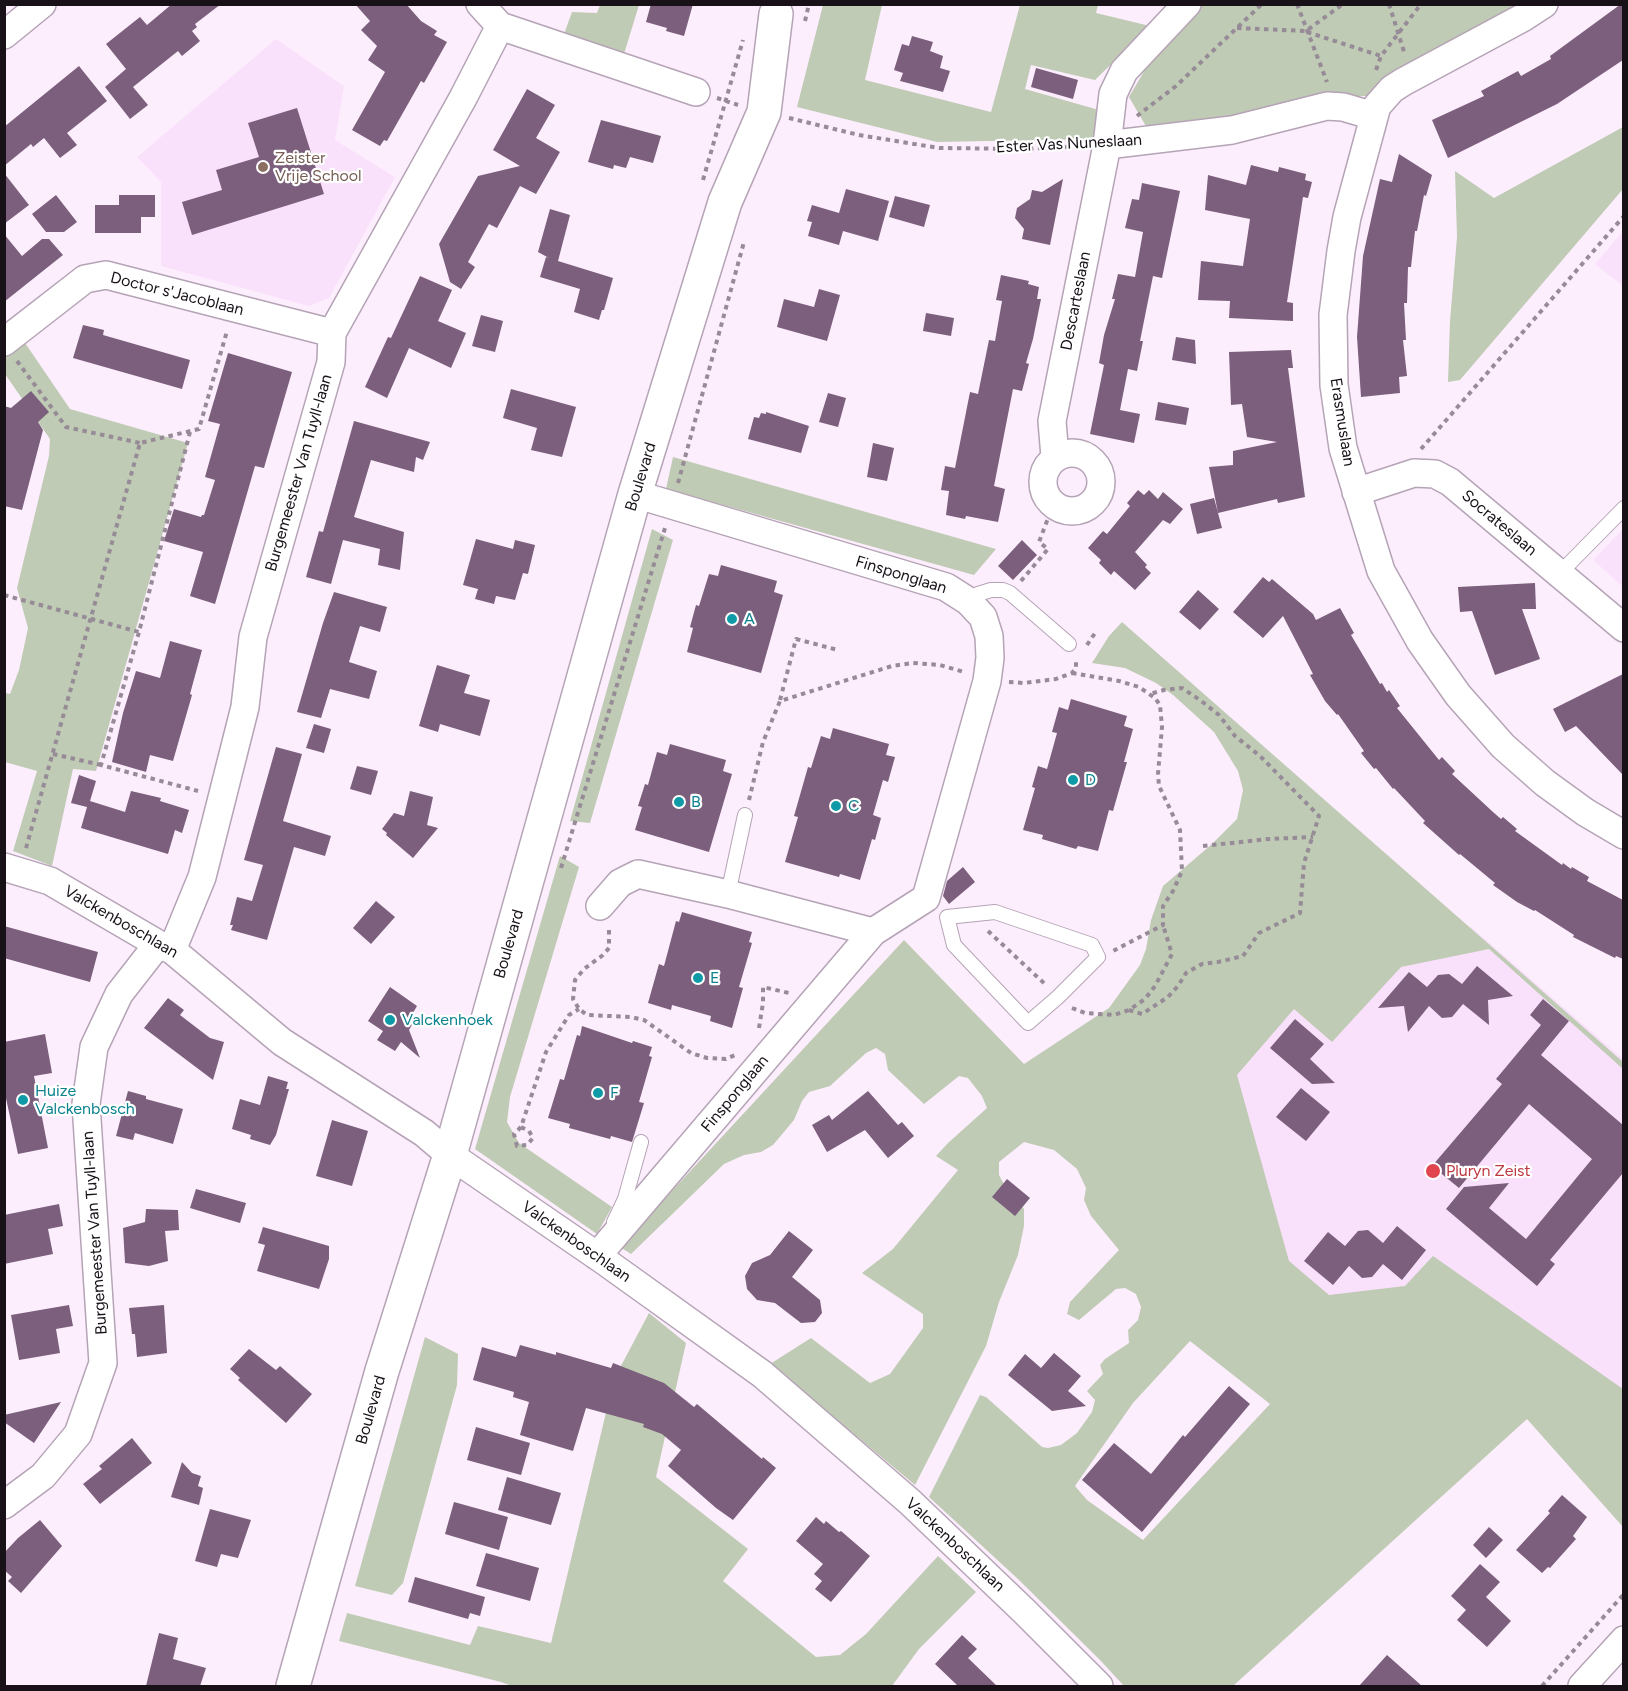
<!DOCTYPE html>
<style>
body{margin:0}
#map{position:relative;width:1628px;height:1691px;overflow:hidden;background:#fdeefd;font-family:Figtree,sans-serif}
canvas{display:block}
.frame{position:absolute;inset:0;border:6px solid #181218;pointer-events:none}
</style>
<div id="map">
<canvas width="1628" height="1691"></canvas>
<div class="frame"></div>
</div>
<script>
const ctx = document.querySelector('canvas').getContext('2d');
ctx.lineJoin = 'round';
function fill(path, color) {
  ctx.fillStyle = color;
  ctx.fill(path, 'evenodd');
}
function toPath(rows) {
  const path = new Path2D();
  for (const r of rows) {
    if (r.length === 3) {
      path.moveTo(r[0] + r[2], r[1]);
      path.arc(r[0], r[1], r[2], 0, 2 * Math.PI);
      continue;
    }
    path.moveTo(r[0], r[1]);
    for (let i = 2; i < r.length; i += 2) path.lineTo(r[i], r[i + 1]);
  }
  return path;
}
function trace(path, color, width, dash) {
  ctx.strokeStyle = color;
  ctx.lineWidth = width;
  ctx.lineCap = dash ? 'butt' : 'round';
  ctx.setLineDash(dash || []);
  ctx.stroke(path);
}
function drawText(font, color, halo, rows, align = 'center') {
  ctx.font = font + ' Figtree,sans-serif';
  ctx.lineWidth = 4.5;
  ctx.setLineDash([]);
  ctx.textBaseline = 'middle';
  ctx.strokeStyle = halo;
  ctx.fillStyle = color;
  for (const [text, x, y, turn = 0] of rows) {
    ctx.save();
    ctx.translate(x, y);
    ctx.rotate((+turn || 0) * Math.PI / 180);
    ctx.textAlign = isNaN(turn) ? turn : align;
    if (halo) ctx.strokeText(text, 0, 0);
    ctx.fillText(text, 0, 0);
    ctx.restore();
  }
}
fill(toPath([
 [276,39,344,86,335,140,395,177,329,298,309,306,161,266,161,182,137,157],
 [1623,231,1623,286,1595,264],
 [1623,529,1623,587,1593,560],
 [1471,927,1623,1059,1623,1465,1329,1316,1271,1271,1213,1070,1330,935]
]), '#fae1fb');
fill(toPath([
 [600,5,639,5,624,54,563,37,572,12,597,13],
 [823,5,882,5,865,80,991,112,1020,5,1098,5,1096,13,1150,26,1095,80,1031,65,1025,89,1099,110,1099,139,937,142,797,107],
 [1201,5,1523,5,1397,69,1367,96,1329,96,1252,113,1175,126,1147,128,1129,97,1156,51],
 [1623,127,1623,189,1460,380,1448,382,1450,321,1457,237,1455,171,1494,198],
 [23,340,70,409,188,443,96,771,73,769,52,866,13,851,37,771,5,762,5,693,10,694,19,670,28,628,17,588,49,456,50,439,5,374,5,354],
 [673,457,996,549,974,575,666,489],
 [652,529,673,540,590,823,570,821],
 [1122,622,1623,1062,1623,1069,1489,949,1401,967,1332,1042,1294,1009,1237,1075,1289,1261,1329,1295,1405,1286,1433,1256,1623,1389,1623,1527,1527,1419,1233,1686,1124,1686,1100,1660,1019,1580,929,1497,980,1395,986,1397,1042,1447,1048,1448,1061,1445,1077,1433,1092,1412,1095,1400,1087,1391,1103,1374,1100,1365,1105,1359,1129,1343,1128,1330,1138,1320,1141,1307,1136,1294,1125,1288,1116,1289,1079,1320,1067,1314,1070,1302,1119,1250,1091,1216,1084,1200,1086,1188,1077,1169,1054,1150,1024,1142,999,1162,999,1175,1008,1192,1024,1209,1024,1226,1018,1255,999,1302,986,1346,915,1485,770,1364,811,1338,870,1383,890,1374,923,1328,923,1314,862,1273,893,1249,958,1170,936,1156,948,1143,987,1108,982,1096,968,1078,959,1076,924,1104,888,1070,885,1054,876,1048,866,1053,830,1086,809,1092,802,1101,794,1120,773,1145,761,1152,744,1155,724,1164,631,1254,620,1247,904,940,1024,1064,1109,1008,1140,965,1146,949,1151,920,1163,886,1212,844,1237,819,1243,790,1238,771,1214,732,1173,695,1156,683,1125,668,1092,663,1109,636],
 [1190,1341,1270,1404,1143,1540,1087,1500,1075,1486,1133,1403],
 [560,856,579,867,510,1097,507,1122,519,1143,612,1207,597,1234,475,1149],
 [649,1313,686,1343,656,1477,748,1549,723,1581,816,1657,840,1655,866,1634,938,1556,976,1592,919,1649,892,1686,512,1686,501,1682,339,1641,347,1613,470,1645,478,1626,551,1643,614,1379],
 [425,1337,458,1354,457,1385,403,1583,392,1595,355,1586]
]), '#bfcbb4');
fill(toPath([
 [172,4,221,4,195,24,197,27,192,31,200,41,182,56,178,51,133,87,148,105,130,119,105,87,126,69,106,44,140,17,147,25],
 [355,4,406,4,421,21,437,31,434,35,447,42,424,83,421,81,387,141,384,140,380,146,352,130,385,72,368,60,377,46,361,30,370,21],
 [651,4,693,4,684,36,666,31,667,28,646,22],
 [1621,4,1623,4,1623,60,1557,104,1448,158,1432,120,1484,96,1481,91,1518,71,1521,76,1551,59,1550,56],
 [912,36,933,42,930,51,943,56,940,68,950,71,943,92,900,81,903,73,894,70,902,44,909,46],
 [79,66,107,101,67,133,77,145,60,158,44,138,33,147,31,144,4,166,4,127],
 [1036,68,1078,80,1073,99,1031,87],
 [527,89,555,105,536,138,560,152,536,194,520,186,497,228,489,224,468,262,475,267,461,289,450,282,439,244,478,176,520,166,493,150],
 [297,108,324,194,192,235,182,202,222,190,216,170,259,157,248,123],
 [601,120,661,136,653,163,630,157,626,168,614,165,613,169,588,162],
 [1399,154,1432,175,1426,196,1424,195,1417,231,1415,231,1411,267,1408,267,1407,303,1404,303,1406,340,1403,340,1407,376,1399,377,1400,393,1361,397,1357,337,1363,256,1380,179,1392,182],
 [1251,165,1278,172,1279,167,1306,174,1305,180,1312,182,1308,198,1303,197,1287,302,1293,303,1293,321,1229,318,1230,301,1198,300,1201,261,1243,266,1250,219,1205,210,1208,175,1246,185],
 [4,173,29,205,4,224],
 [1063,179,1050,245,1022,239,1024,229,1015,218,1017,208,1030,199,1032,190,1042,192],
 [1142,183,1180,191,1162,278,1153,276,1140,341,1143,341,1137,371,1128,369,1120,410,1140,414,1134,443,1090,434,1104,365,1099,363,1104,335,1115,299,1112,299,1118,274,1135,277,1143,232,1125,228,1132,199,1139,200],
 [846,189,889,201,878,241,843,231,839,245,808,236,812,222,807,221,812,205,839,213],
 [56,195,77,222,64,232,46,232,32,214],
 [119,195,155,195,155,217,141,217,141,233,95,233,95,205,119,205],
 [895,196,930,205,924,227,889,217],
 [550,209,570,215,558,261,613,278,604,310,602,310,599,320,574,312,580,289,540,277,546,257,549,258,538,252],
 [4,234,22,256,42,239,49,239,63,255,4,302],
 [1001,275,1029,281,1028,284,1039,287,1037,299,1041,299,1033,339,1026,363,1029,364,1022,391,1013,389,994,486,1005,489,998,522,966,516,965,519,946,515,949,491,941,490,945,466,955,468,970,392,978,394,989,340,995,341,1002,301,996,300],
 [420,276,452,290,438,321,466,333,451,368,409,348,387,398,365,387,388,337,391,338],
 [819,289,840,295,827,341,777,327,784,299,814,307],
 [926,313,954,318,951,336,923,331],
 [481,315,503,321,495,352,472,346],
 [83,325,104,330,103,335,190,360,182,389,73,358],
 [1176,337,1195,340,1196,364,1172,360],
 [1291,350,1293,368,1288,368,1305,497,1278,503,1277,499,1218,513,1209,467,1233,465,1233,451,1277,442,1247,437,1242,404,1231,405,1229,352],
 [228,353,292,372,266,461,264,468,255,466,215,604,190,596,203,552,164,541,174,509,201,517,202,515,204,515,215,480,205,477,220,424,208,421],
 [511,389,576,407,562,457,531,450,537,428,503,418],
 [31,391,49,412,38,422,43,430,22,510,4,506,4,406,11,408],
 [828,393,846,398,838,427,819,422],
 [1158,402,1189,408,1186,425,1155,420],
 [766,412,809,426,801,453,748,439,754,417,759,418,761,413,766,414],
 [354,421,430,442,423,460,416,457,414,472,371,460,354,517,404,532,400,570,378,565,380,549,343,540,331,584,306,577,319,531,323,532],
 [873,443,894,448,887,481,867,477],
 [1138,490,1144,495,1149,490,1158,499,1163,492,1183,509,1170,524,1163,520,1135,552,1147,565,1145,567,1151,573,1135,590,1114,571,1111,575,1099,563,1101,560,1088,548,1103,531,1107,534,1130,506,1127,503],
 [1214,498,1222,528,1197,534,1190,504],
 [476,539,513,549,515,540,535,545,528,574,523,573,515,600,496,596,494,604,475,599,478,589,463,585],
 [1022,540,1037,555,1013,580,998,566],
 [721,565,777,581,774,592,783,595,761,673,687,652,693,628,690,627,696,605,699,606,709,574,718,576],
 [1263,577,1269,582,1272,579,1313,614,1316,620,1340,608,1354,633,1351,635,1380,684,1382,683,1387,692,1389,690,1400,706,1397,708,1439,760,1442,757,1455,771,1452,774,1493,812,1501,819,1503,817,1517,829,1515,831,1562,865,1563,863,1571,869,1572,867,1589,877,1587,881,1623,900,1623,959,1616,956,1615,958,1573,937,1574,935,1535,910,1534,911,1517,902,1493,885,1495,883,1460,854,1459,855,1423,823,1425,821,1394,788,1393,789,1376,768,1374,769,1361,753,1364,751,1338,714,1337,715,1325,701,1310,675,1313,674,1283,616,1263,638,1233,612],
 [1535,583,1536,609,1522,609,1540,659,1495,675,1472,611,1460,612,1458,587],
 [1198,590,1219,609,1200,630,1179,612],
 [334,592,387,607,380,632,360,626,349,662,377,671,369,699,330,689,321,718,297,712,323,623],
 [170,641,202,650,190,694,192,695,173,761,150,755,146,772,112,762,123,713,136,671,160,678],
 [437,665,470,675,464,693,490,700,480,736,440,724,438,732,419,726],
 [1623,674,1623,775,1576,726,1565,732,1553,709],
 [1071,699,1127,716,1124,726,1133,729,1124,762,1127,762,1113,811,1109,810,1098,851,1078,846,1076,849,1042,839,1043,835,1023,830,1035,788,1032,787,1038,766,1047,769,1057,733,1052,732,1059,707,1068,710],
 [314,724,331,729,324,753,306,748],
 [833,728,889,744,886,755,895,757,888,782,883,780,873,815,881,818,875,840,872,839,860,880,840,874,839,877,785,862,798,817,794,816,808,767,811,768,821,736,830,739],
 [670,744,726,760,723,771,732,774,709,852,635,830,642,807,638,806,645,784,648,785,657,752,667,755],
 [276,747,302,754,283,821,331,836,325,856,294,847,267,940,231,930,233,925,230,925,237,897,252,901,263,865,244,860],
 [357,766,378,771,371,795,350,789],
 [79,775,96,781,90,801,125,812,131,791,161,798,160,801,189,810,182,833,175,830,168,854,81,828,87,807,71,803],
 [410,791,433,797,427,825,438,828,413,858,386,835,387,833,382,829,394,813,404,816],
 [963,867,975,882,949,904,943,896,947,881],
 [376,901,395,917,371,944,353,928],
 [682,912,752,932,749,942,752,943,739,987,743,988,732,1028,710,1021,711,1016,672,1005,671,1010,648,1003,659,964,664,966,676,921,679,922],
 [4,926,98,952,90,982,4,958],
 [1477,966,1513,996,1488,1000,1489,1025,1463,1004,1452,1017,1442,1018,1429,1006,1408,1032,1404,1006,1378,1008,1409,972,1427,987,1438,975,1449,974,1462,984],
 [390,987,417,1006,410,1018,414,1021,409,1030,420,1058,401,1042,395,1051,377,1040,383,1031,368,1021],
 [168,998,184,1010,180,1015,210,1038,224,1042,213,1080,144,1028],
 [1543,999,1569,1021,1541,1055,1623,1125,1623,1173,1550,1260,1555,1264,1537,1286,1446,1209,1464,1187,1509,1183,1489,1208,1526,1239,1592,1159,1529,1104,1459,1188,1432,1166,1502,1084,1496,1079,1541,1025,1530,1015],
 [1295,1019,1324,1044,1310,1059,1335,1083,1312,1084,1270,1048],
 [582,1026,632,1043,633,1041,652,1047,649,1056,652,1057,639,1102,644,1103,632,1142,611,1136,610,1139,569,1128,570,1124,548,1118,560,1079,564,1080,577,1035,580,1036],
 [45,1034,52,1073,34,1076,48,1148,18,1154,4,1089,4,1042],
 [268,1076,288,1082,286,1089,289,1089,276,1135,270,1145,250,1139,251,1135,232,1129,240,1099,260,1105],
 [1301,1088,1330,1112,1306,1141,1276,1117],
 [128,1091,146,1096,146,1099,183,1109,173,1144,135,1133,133,1140,116,1136],
 [868,1091,898,1125,902,1122,914,1136,888,1158,865,1130,827,1152,812,1125,829,1115,832,1120],
 [332,1120,368,1131,352,1186,316,1176],
 [1007,1179,1030,1198,1015,1216,992,1197],
 [196,1189,246,1203,240,1223,190,1208],
 [59,1204,63,1226,48,1229,53,1254,4,1264,4,1215],
 [146,1209,178,1210,179,1230,165,1231,168,1261,149,1266,125,1263,123,1228,145,1222],
 [1397,1226,1426,1250,1402,1280,1383,1264,1372,1277,1362,1278,1349,1266,1333,1285,1304,1261,1328,1232,1345,1246,1358,1231,1368,1230,1383,1243],
 [263,1227,329,1246,329,1259,319,1289,257,1271,265,1245,258,1243],
 [789,1231,813,1250,792,1277,820,1300,822,1313,815,1322,801,1323,775,1303,757,1300,747,1289,745,1276,752,1263,770,1255],
 [69,1305,73,1326,56,1329,60,1353,19,1360,11,1315],
 [164,1305,167,1353,137,1357,135,1334,132,1334,129,1308],
 [520,1345,556,1355,556,1352,611,1368,613,1363,664,1383,694,1407,697,1404,762,1459,763,1457,776,1468,733,1520,716,1508,668,1466,681,1450,662,1434,643,1427,644,1424,586,1408,573,1451,520,1435,529,1402,513,1397,514,1392,473,1380,482,1347,516,1357],
 [249,1349,276,1370,280,1366,312,1394,286,1423,238,1380,240,1378,230,1369],
 [1054,1353,1081,1376,1068,1391,1086,1406,1052,1411,1008,1375,1025,1354,1041,1368],
 [1229,1386,1250,1404,1142,1532,1082,1480,1114,1443,1151,1474,1183,1435,1185,1437],
 [61,1402,34,1443,4,1422,4,1415],
 [476,1427,530,1443,521,1475,467,1460],
 [132,1438,152,1463,100,1504,83,1484,102,1469,99,1466],
 [182,1462,192,1473,201,1476,198,1486,203,1488,199,1505,171,1497],
 [507,1477,561,1493,551,1525,498,1510],
 [1562,1495,1587,1517,1573,1536,1576,1539,1550,1568,1548,1567,1542,1573,1516,1550,1550,1513,1548,1511],
 [454,1502,508,1517,499,1550,445,1534],
 [210,1509,251,1520,238,1558,221,1554,217,1567,195,1561],
 [816,1517,824,1524,826,1521,839,1532,841,1531,870,1556,831,1602,815,1589,822,1581,814,1574,823,1564,796,1541],
 [40,1520,62,1546,21,1593,8,1581,12,1577,4,1570,4,1553,18,1538],
 [1489,1527,1503,1540,1486,1558,1473,1545],
 [486,1553,539,1568,530,1601,476,1586],
 [1480,1564,1500,1582,1486,1597,1511,1621,1487,1647,1457,1620,1466,1610,1451,1596],
 [415,1577,485,1597,480,1616,470,1613,468,1619,408,1602],
 [159,1633,178,1638,173,1659,206,1668,200,1686,146,1686],
 [962,1635,977,1649,968,1658,997,1686,958,1686,935,1664],
 [1387,1655,1422,1686,1359,1686]
]), '#7b5f7c');
const service = toPath([
 [1559,574,1624,508],
 [968,601,978,594,991,590,1003,590,1010,593,1069,644],
 [728,894,745,815],
 [995,912,1092,945,1098,957,1058,997,1028,1023,954,945,947,917,995,912],
 [614,1222,625,1199,641,1142]
]);
const minor = toPath([
 [480,4,500,26,696,92],
 [1544,4,1524,17,1403,82,1392,89,1377,106,1347,217,1341,251,1333,315,1334,385,1343,448,1381,571,1420,641,1458,695,1503,746,1545,783,1585,812,1624,835],
 [4,35,42,4],
 [1107,145,1232,130,1327,106,1343,107,1374,116],
 [4,342,85,279,106,275,332,333],
 [1072,482,29],
 [1055,457,1052,421,1107,145,1113,94,1124,71,1187,4],
 [1356,492,1414,473,1435,474,1450,482,1624,628],
 [4,867,50,881,158,944,172,950,282,1042,424,1133,450,1155,603,1260,762,1374,910,1502,1024,1611,1099,1686],
 [600,906,620,883,638,874,728,894,873,932],
 [172,950,202,877,245,707,253,637,331,362,332,333,463,98,500,26],
 [597,1256,873,932,926,898,987,681,990,658,989,636,983,617,968,601,946,587,635,494],
 [4,1505,43,1476,78,1434,103,1363,86,1104,94,1047,119,994,158,944],
 [1582,1686,1624,1640]
]);
const tertiary = toPath([
 [293,1686,382,1371,450,1155,635,494,725,202,764,112,776,14]
]);
trace(service, '#b5a3b6', 16);
trace(minor, '#b5a3b6', 30);
trace(tertiary, '#b5a3b6', 36);
trace(toPath([
 [1297,4,1327,82],
 [1389,4,1405,55],
 [805,21,809,4],
 [1237,28,1306,31,1343,4],
 [1307,32,1381,56],
 [1376,70,1381,56,1421,4],
 [717,98,738,105],
 [1137,116,1176,86,1262,4],
 [789,118,859,135,939,148,1025,149,1084,146],
 [703,180,743,40],
 [17,361,66,427,140,443],
 [190,432,139,632,101,765,198,791],
 [1421,449,1624,216],
 [678,483,744,242],
 [1021,581,1048,549,1039,542,1053,505],
 [4,595,139,632],
 [1087,645,1095,633],
 [1072,673,1119,681,1139,687,1155,698,1160,705,1162,727,1158,774,1159,786,1180,830,1182,871,1173,891,1163,906,1163,925,1113,951],
 [1009,682,1024,683,1056,679,1072,673,1076,668,1076,660],
 [780,700,796,639,838,650],
 [53,754,101,765],
 [749,800,763,742,780,701,892,666,913,663,940,665,964,672],
 [1203,846,1269,839,1313,837],
 [26,848,140,443,199,429,227,331],
 [561,868,665,528],
 [609,930,609,948,603,955,584,969,575,980,573,999,579,1009,587,1015,631,1017,644,1020,691,1053,707,1058,726,1059,735,1055],
 [988,931,1046,985],
 [1072,1008,1085,1013,1114,1015,1129,1010,1145,999,1155,986,1172,954,1163,925],
 [1129,1010,1142,1014,1168,997,1178,986,1186,973,1202,964,1218,962,1243,956,1259,933,1300,913,1304,863,1319,816,1260,756,1235,736,1219,715,1200,700,1182,688,1164,690,1150,694],
 [759,1028,763,1003,763,987,789,993],
 [521,1127,529,1131,533,1138,527,1145,517,1146,514,1134,521,1127,546,1052,569,1015,579,1009],
 [1542,1686,1624,1594]
]), '#968b96', 4, [4.5, 4.5]);
trace(service, '#fff', 14);
trace(minor, '#fff', 27);
trace(tertiary, '#fff', 33);
for (const [x, y, r, color] of [
 [263,167,6,"#8d6e63"],
 [732,619,6,"#0f9aa8"],
 [1073,780,6,"#0f9aa8"],
 [679,802,6,"#0f9aa8"],
 [836,806,6,"#0f9aa8"],
 [698,978,6,"#0f9aa8"],
 [390,1020,6,"#0f9aa8"],
 [598,1093,6,"#0f9aa8"],
 [23,1100,6,"#0f9aa8"],
 [1433,1171,8,"#e0444e"]
]) {
  const dot = new Path2D();
  dot.arc(x, y, r, 0, 2 * Math.PI);
  ctx.fillStyle = color;
  ctx.fill(dot);
  trace(dot, '#fff', 2);
}
drawText('16px', '#181218', '#fff', [
 ["Ester Vas Nuneslaan",1069,144,-3],
 ["Doctor s'Jacoblaan",177,294,14],
 ["Descarteslaan",1076,301,-79],
 ["Erasmuslaan",1342,422,81],
 ["Burgemeester Van Tuyll-laan",299,473,-74],
 ["Boulevard",641,477,-73],
 ["Socrateslaan",1499,523,40],
 ["Finsponglaan",901,575,17],
 ["Valckenboschlaan",121,922,30],
 ["Boulevard",509,944,-74],
 ["Finsponglaan",735,1094,-50],
 ["Burgemeester Van Tuyll-laan",95,1233,-94],
 ["Valckenboschlaan",576,1242,35],
 ["Boulevard",371,1410,-74],
 ["Valckenboschlaan",955,1545,43]
]);
drawText('16px', '#785e54', '#fff', [
 ["Zeister",275,158],
 ["Vrije School",275,176]
], 'left');
drawText('16px', '#0d838f', '#fff', [
 ["A",744,619],
 ["D",1085,780],
 ["B",691,802],
 ["C",848,806],
 ["E",710,978],
 ["Valckenhoek",402,1020],
 ["Huize",35,1091],
 ["Valckenbosch",35,1109],
 ["F",610,1093]
], 'left');
drawText('16px', '#be3a42', '#fff', [
 ["Pluryn Zeist",1446,1171]
], 'left');
</script>
